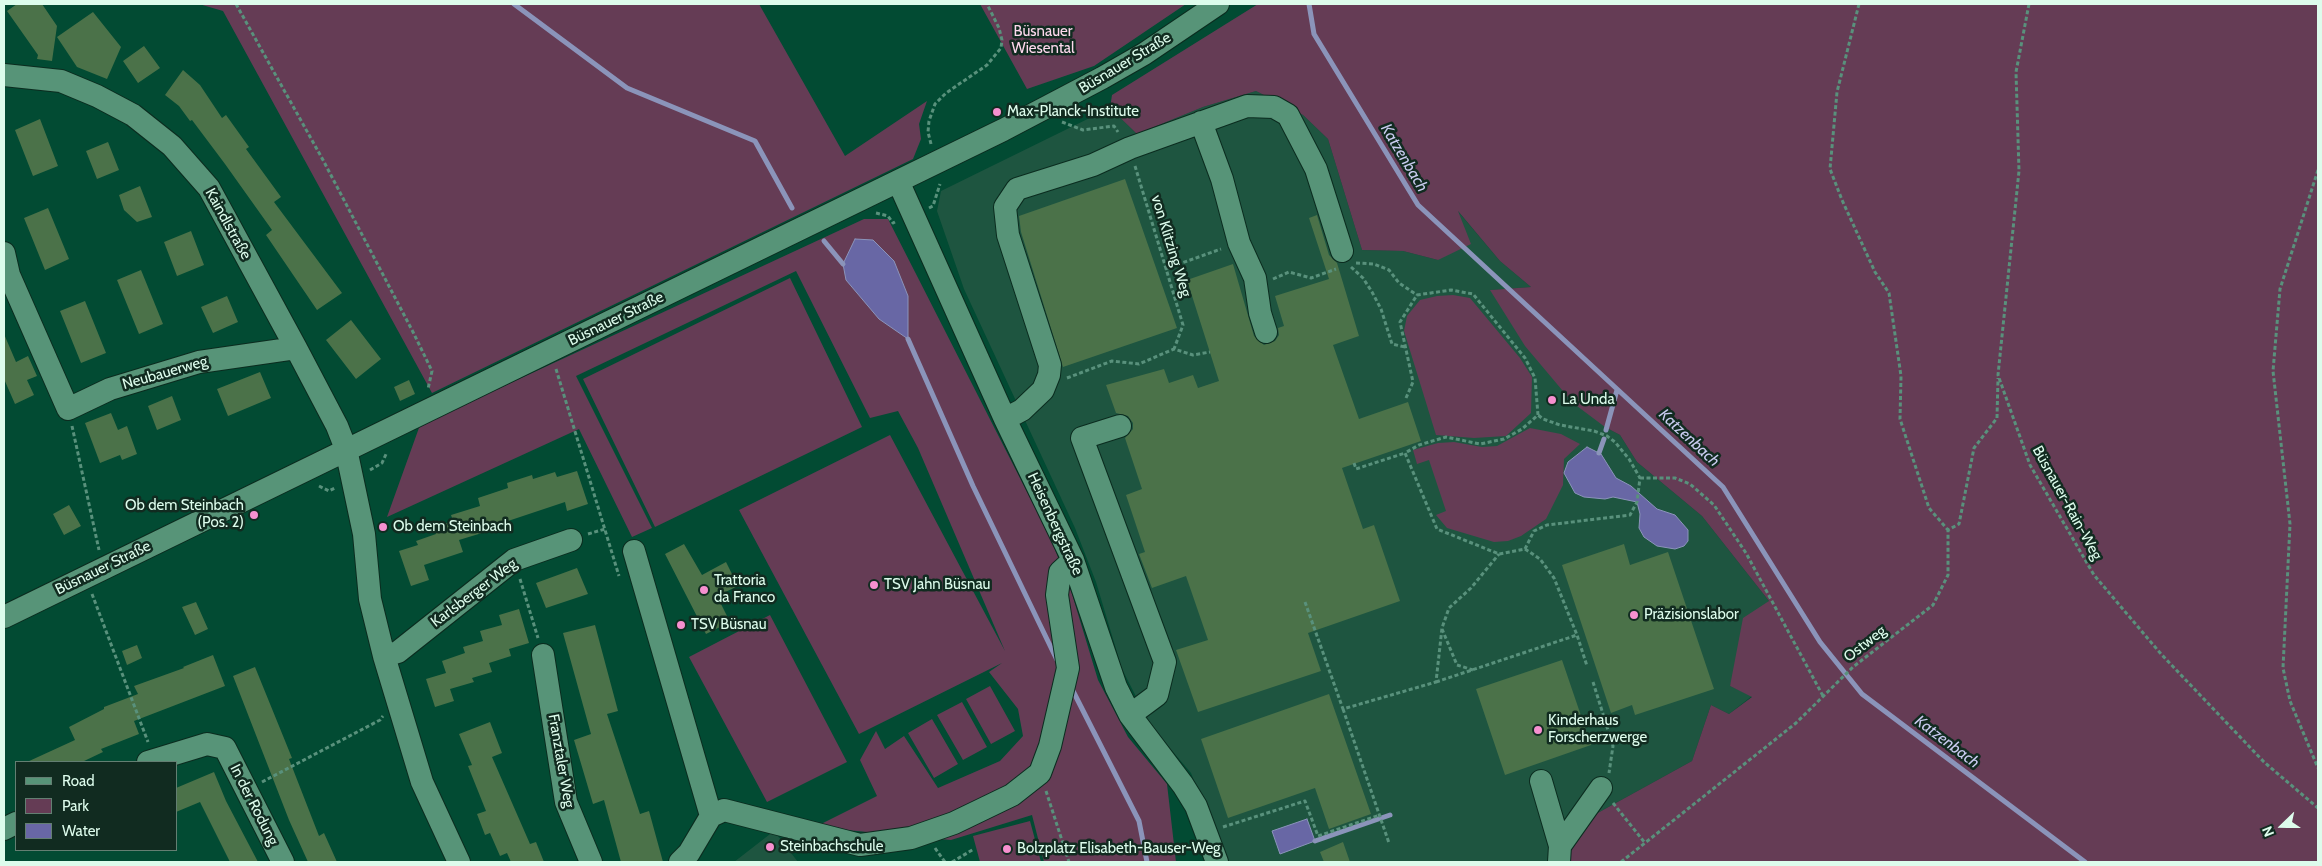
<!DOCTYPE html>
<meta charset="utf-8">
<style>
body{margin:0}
#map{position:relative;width:2322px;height:866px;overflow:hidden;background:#024b33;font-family:Cabin,sans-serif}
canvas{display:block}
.frame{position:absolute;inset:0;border:5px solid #ddfcec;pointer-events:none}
.legend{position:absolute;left:15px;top:761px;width:162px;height:90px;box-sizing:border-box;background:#112b20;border:1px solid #637f72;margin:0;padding:6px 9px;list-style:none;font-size:15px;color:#ddfcec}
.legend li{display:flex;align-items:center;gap:10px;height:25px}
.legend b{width:25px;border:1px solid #637f72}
.north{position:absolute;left:2257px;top:801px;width:50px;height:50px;-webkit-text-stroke:4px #112b20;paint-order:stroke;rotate:248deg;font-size:14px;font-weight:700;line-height:20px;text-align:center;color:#ddfcec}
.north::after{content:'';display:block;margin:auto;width:18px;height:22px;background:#ddfcec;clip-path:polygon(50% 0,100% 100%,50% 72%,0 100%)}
</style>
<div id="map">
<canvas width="2322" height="866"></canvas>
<div class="frame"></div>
<ul class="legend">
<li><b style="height:6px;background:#579478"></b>Road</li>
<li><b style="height:14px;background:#653c55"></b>Park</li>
<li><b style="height:14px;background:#6867a5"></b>Water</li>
</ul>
<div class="north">N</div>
</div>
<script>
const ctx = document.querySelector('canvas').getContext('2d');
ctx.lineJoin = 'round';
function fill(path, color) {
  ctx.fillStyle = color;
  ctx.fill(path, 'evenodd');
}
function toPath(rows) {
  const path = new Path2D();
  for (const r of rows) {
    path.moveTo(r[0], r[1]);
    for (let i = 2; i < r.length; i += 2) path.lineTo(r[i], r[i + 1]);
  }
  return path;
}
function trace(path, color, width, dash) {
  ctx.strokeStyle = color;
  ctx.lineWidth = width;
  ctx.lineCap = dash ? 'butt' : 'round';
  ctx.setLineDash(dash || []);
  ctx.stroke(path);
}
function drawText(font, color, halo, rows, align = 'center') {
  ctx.font = font + ' Cabin,sans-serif';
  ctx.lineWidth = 5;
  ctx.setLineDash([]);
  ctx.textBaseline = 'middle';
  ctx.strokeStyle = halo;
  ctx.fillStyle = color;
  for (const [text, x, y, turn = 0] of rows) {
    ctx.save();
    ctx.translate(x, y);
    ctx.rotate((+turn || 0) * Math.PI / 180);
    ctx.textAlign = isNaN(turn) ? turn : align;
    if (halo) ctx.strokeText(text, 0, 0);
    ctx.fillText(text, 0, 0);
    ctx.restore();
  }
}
fill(toPath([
 [1256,91,1303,115,1328,139,1362,250,1403,251,1438,260,1456,209,1500,261,1531,287,1491,290,1605,427,1620,435,1637,462,1702,516,1769,601,1730,686,1752,696,1729,714,1711,705,1692,761,1574,826,1568,862,1225,862,1191,773,1151,726,1122,669,1096,582,1075,528,964,289,937,211,941,191,1110,108,1137,134,1203,107],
 [774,831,798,862,734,862]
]), '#1e5540');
fill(toPath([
 [199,4,759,4,845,156,927,101,919,124,921,139,913,159,432,393,223,11],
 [980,4,1186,4,1094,66,1027,89],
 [1258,4,2318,4,2318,862,1568,862,1574,826,1692,761,1711,705,1729,714,1752,697,1730,686,1743,618,1769,601,1702,516,1637,462,1620,435,1605,427,1573,403,1525,346,1490,290,1531,287,1500,261,1458,211,1471,244,1438,260,1403,251,1362,250,1328,139,1303,115,1256,91,1203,107,1137,134,1110,108,1112,95],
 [864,219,888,219,1051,539,1072,594,1098,680,1128,737,1167,784,1176,862,1044,862,1032,815,951,840,815,827,877,796,860,760,876,731,885,749,904,736,938,788,1000,761,1023,736,1018,709,989,672,1002,663,859,734,739,510,890,435,1005,651,918,448,898,411,870,418,796,271,576,376,652,528,632,537,579,429,387,517,420,425],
 [790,278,862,427,655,527,583,379],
 [1453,295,1470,298,1520,358,1532,377,1531,413,1506,436,1474,438,1436,435,1404,331,1407,316,1420,300,1437,296],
 [1530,428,1561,434,1580,444,1564,459,1563,485,1546,519,1521,536,1508,541,1494,542,1447,528,1436,515,1446,511,1429,460,1417,464,1413,450,1438,443,1454,442,1482,447,1497,446],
 [770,615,847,762,767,802,689,657],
 [990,686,1015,731,991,744,966,699],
 [962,702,987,747,963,760,937,715],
 [932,719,958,764,934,778,908,733],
 [1030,821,1041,862,980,862,973,836]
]), '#653c55');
const water = toPath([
 [855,239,873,240,894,261,908,296,908,339,879,319,846,280,843,264,855,239],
 [1587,447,1601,454,1616,478,1631,486,1657,509,1675,515,1688,530,1688,541,1684,546,1675,549,1657,546,1644,537,1639,528,1640,514,1637,502,1613,497,1605,499,1584,497,1575,493,1564,473,1568,462,1587,447],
 [1307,819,1315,841,1280,854,1272,831,1307,819]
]);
fill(water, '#6867a5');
trace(water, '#8b94ba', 1);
trace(toPath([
 [514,4,627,88,755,141,792,208],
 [1309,4,1314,34,1418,205,1723,487,1820,642,1862,694,2085,862],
 [824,241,843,264],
 [908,339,973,486,1057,660],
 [1606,430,1617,390],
 [1599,453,1604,439],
 [1071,687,1139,821,1147,862],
 [1315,841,1390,815]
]), '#8b94ba', 5);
fill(toPath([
 [17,4,42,4,57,26,52,61,37,59,38,55,7,11],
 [93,12,121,47,107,79,77,67,57,37],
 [144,46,160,68,138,83,123,61],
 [183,70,200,85,222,118,226,115,249,147,246,149,281,197,274,202,342,293,317,310,266,235,272,230,225,164,192,120,190,121,179,106,165,95],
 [40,119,58,166,33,176,15,130],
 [108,142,119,170,97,179,86,151],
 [1125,179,1177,328,1063,367,1021,232,1019,216],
 [140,186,152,217,137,222,124,210,119,195],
 [48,208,69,259,45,270,24,218],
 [1317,215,1329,255,1337,263,1359,336,1333,345,1359,419,1408,402,1421,441,1342,468,1363,529,1374,525,1400,601,1308,633,1321,671,1198,712,1176,650,1208,640,1186,576,1152,588,1139,554,1145,552,1126,495,1142,489,1125,438,1133,429,1133,423,1128,416,1116,413,1106,385,1164,369,1169,383,1193,375,1198,388,1219,381,1187,280,1233,264,1254,336,1264,345,1275,341,1279,335,1278,328,1284,326,1275,296,1329,279,1309,218],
 [191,231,204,265,177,276,164,242],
 [141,270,163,324,139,334,117,280],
 [227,296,238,322,213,333,201,307],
 [85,301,106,353,81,363,60,311],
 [351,320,381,359,356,379,326,340],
 [4,334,16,362,28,356,37,376,27,380,34,395,15,404,4,379],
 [260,372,271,398,228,416,217,389],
 [409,380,415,394,400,401,394,387],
 [172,396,181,420,157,430,148,406],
 [111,413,118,430,127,426,137,454,122,460,120,455,100,463,85,423],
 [577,471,588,504,567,511,565,502,508,521,508,523,495,529,459,540,463,552,424,565,429,580,411,586,399,551,418,545,416,541,436,534,434,527,453,521,451,515,480,506,478,498,508,488,507,483,532,475,533,479,555,472,557,477],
 [69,505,81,526,64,535,53,514],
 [684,544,702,575,726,562,738,586,717,596,730,622,706,634,665,554],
 [1624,544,1630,565,1668,552,1714,689,1635,715,1632,705,1611,713,1562,565],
 [577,568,588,594,546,608,536,583],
 [196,602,208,629,195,635,182,607],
 [519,609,529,643,509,649,511,656,489,663,492,672,472,678,474,682,450,689,454,701,435,707,426,679,446,673,442,661,465,653,463,647,483,641,480,631,502,625,499,615],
 [595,625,618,711,607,714,640,814,649,811,663,862,621,862,604,800,593,804,574,740,591,734,563,633],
 [137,645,142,658,127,665,122,651],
 [213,655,225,686,134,721,139,734,101,749,103,752,82,762,27,762,75,740,69,727,104,709,104,707,138,694,134,686,184,668,183,667],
 [1562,660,1591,745,1505,775,1476,689],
 [255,667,292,758,289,759,319,836,324,833,337,862,308,862,289,820,233,676],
 [1329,694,1371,814,1329,829,1315,788,1228,818,1201,739],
 [490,722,502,753,492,757,530,844,536,842,544,862,511,862,507,853,500,856,490,833,485,835,477,814,486,811,468,766,472,765,459,734],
 [214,772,226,801,258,862,230,862,200,802,176,812,176,788],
 [1343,842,1350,862,1324,862,1320,852]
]), '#4b7249');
const minor = toPath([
 [4,75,61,81,97,96,133,115,172,146,209,188,296,348,337,426,346,449,364,534,370,599,384,656,422,782,459,862],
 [1201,122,1222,179,1239,243,1255,278,1260,313,1266,332],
 [898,181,1005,419,1073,560,1116,687,1130,715,1183,785,1196,806,1217,862],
 [4,253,9,275,68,409,110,389,199,362,296,348],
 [1005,419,1022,410,1043,390,1049,375,1050,365,1008,235,1005,207,1017,189,1093,165,1130,148,1247,106,1274,107,1288,115,1316,169,1342,251],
 [1120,426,1082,438,1165,662,1157,695,1130,715],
 [634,551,711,816],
 [4,617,1003,130,1102,78,1144,54,1218,4],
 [543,655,566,802,591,862],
 [384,656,398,652,514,560,571,540],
 [148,762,207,744,225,748,283,862],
 [1541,781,1560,846,1559,862],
 [711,816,724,810,860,845,911,838,954,823,1012,795,1040,773,1050,746,1068,668,1057,595,1060,572,1073,560],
 [4,829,16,823],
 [1560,846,1601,788],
 [680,862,689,853,711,816]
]);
trace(minor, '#0b2c1f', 24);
trace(toPath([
 [236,4,323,160,413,332,432,371,428,389],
 [1859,4,1837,92,1830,169,1842,200,1875,272,1889,293,1901,376,1900,419,1929,508,1948,530],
 [2029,4,2016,72,2019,171,1998,375,2030,465,2094,575,2161,654,2264,762,2318,808],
 [1062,122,1083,130,1114,126,1118,132],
 [931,144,928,132,929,121,935,104,946,93,987,65,1001,48,1002,40,999,28,987,4],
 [1135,166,1183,325,1174,349],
 [2318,170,2280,289,2273,371,2290,524,2283,668,2290,701,2318,768],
 [929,208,933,206,940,184],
 [876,213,888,216,893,223,895,222],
 [1356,263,1374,264,1389,270,1399,283,1417,295],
 [1351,267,1363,278,1372,292,1381,309,1392,344,1405,347],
 [1165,269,1221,249],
 [1273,279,1289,272,1311,278,1336,269],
 [556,369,619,576],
 [1067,378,1112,361,1139,364,1174,349,1193,355,1210,352],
 [1406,398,1413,382,1400,322,1417,295,1451,290,1473,294,1525,358,1535,378,1538,415,1522,429,1504,439,1480,444,1446,437,1419,445,1405,453,1437,529,1499,554,1525,549,1534,531,1547,525,1630,515,1637,502,1640,478,1629,459,1615,442,1607,436,1594,431,1560,425,1543,419,1538,415],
 [72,426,99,550],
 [1354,463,1356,469,1405,453],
 [370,470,382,463,387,452],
 [1640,478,1675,478,1690,484,1714,505,1746,553,1823,696],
 [319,486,329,491,335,488],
 [588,534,605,529],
 [1525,549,1540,559,1554,578,1577,635],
 [520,579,538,638],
 [92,594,148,742],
 [1305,602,1343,709,1436,682,1442,628,1449,608,1471,588,1499,554],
 [1442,629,1457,665,1473,670],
 [1436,682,1577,635,1587,666],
 [1593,682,1613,746,1609,773],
 [1343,709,1389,843],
 [262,782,380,720,383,716],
 [1046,791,1069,862],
 [1613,803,1645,843],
 [1223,827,1305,801,1318,836,1380,815],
 [935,848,945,862],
 [952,862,974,849],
 [1621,862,1796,723,1853,667,1933,605,1948,575,1948,530,1959,524,1974,448,1997,418,1998,378]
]), '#59917c', 3, [4, 2.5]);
trace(minor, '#579478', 22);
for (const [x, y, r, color] of [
 [997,112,5,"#f690cf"],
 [1552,400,5,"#f690cf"],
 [254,515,5,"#f690cf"],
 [383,527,5,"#f690cf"],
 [874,585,5,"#f690cf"],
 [704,590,5,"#f690cf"],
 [1634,615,5,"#f690cf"],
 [681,625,5,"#f690cf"],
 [1538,730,5,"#f690cf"],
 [770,847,5,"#f690cf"],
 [1007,849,5,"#f690cf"]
]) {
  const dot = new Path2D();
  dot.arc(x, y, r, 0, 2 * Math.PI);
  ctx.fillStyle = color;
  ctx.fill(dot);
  trace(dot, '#112b20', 2);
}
drawText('15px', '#fed8ed', '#112b20', [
 ["Büsnauer",1043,32],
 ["Wiesental",1043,49]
]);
drawText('15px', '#ddfcec', '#112b20', [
 ["Büsnauer Straße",1125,63,-31],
 ["Kaindlstraße",228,224,61],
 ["von Klitzing Weg",1171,246,73],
 ["Büsnauer Straße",616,319,-26],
 ["Neubauerweg",165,373,-16],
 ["Büsnauer-Rain-Weg",2067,503,61],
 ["Heisenbergstraße",1055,524,65],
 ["Büsnauer Straße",103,568,-26],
 ["Karlsberger Weg",474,593,-37],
 ["Ostweg",1865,644,-38],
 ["Franztaler Weg",561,761,80],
 ["In der Rodung",254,805,63]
]);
drawText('15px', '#ddfcec', '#112b20', [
 ["Max-Planck-Institute",1007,112],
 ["La Unda",1562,400],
 ["Ob dem Steinbach",244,506,"right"],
 ["(Pos. 2)",244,523,"right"],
 ["Ob dem Steinbach",393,527],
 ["Trattoria",714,581],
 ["da Franco",714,598],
 ["TSV Jahn Büsnau",884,585],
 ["Präzisionslabor",1644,615],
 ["TSV Büsnau",691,625],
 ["Kinderhaus",1548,721],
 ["Forscherzwerge",1548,738],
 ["Steinbachschule",780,847],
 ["Bolzplatz Elisabeth-Bauser-Weg",1017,849]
], 'left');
drawText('italic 16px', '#c9cbef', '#112b20', [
 ["Katzenbach",1404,158,59],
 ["Katzenbach",1689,438,43],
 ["Katzenbach",1947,742,37]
]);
</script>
